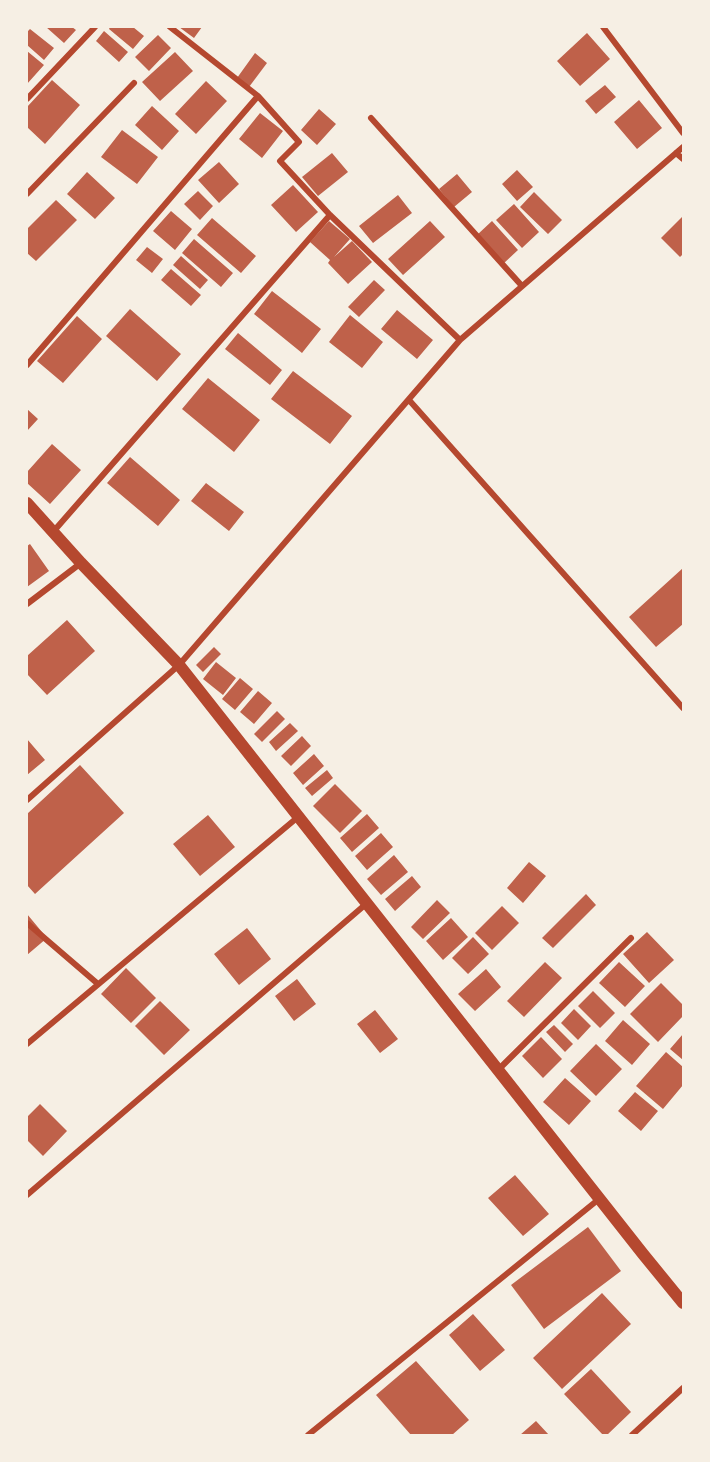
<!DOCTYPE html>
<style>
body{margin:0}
#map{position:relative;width:710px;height:1462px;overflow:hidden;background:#f6efe4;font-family:"Sofia Sans Condensed",sans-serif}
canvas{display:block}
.frame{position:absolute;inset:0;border:28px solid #f6efe4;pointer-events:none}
</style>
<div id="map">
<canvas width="710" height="1462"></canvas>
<div class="frame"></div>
</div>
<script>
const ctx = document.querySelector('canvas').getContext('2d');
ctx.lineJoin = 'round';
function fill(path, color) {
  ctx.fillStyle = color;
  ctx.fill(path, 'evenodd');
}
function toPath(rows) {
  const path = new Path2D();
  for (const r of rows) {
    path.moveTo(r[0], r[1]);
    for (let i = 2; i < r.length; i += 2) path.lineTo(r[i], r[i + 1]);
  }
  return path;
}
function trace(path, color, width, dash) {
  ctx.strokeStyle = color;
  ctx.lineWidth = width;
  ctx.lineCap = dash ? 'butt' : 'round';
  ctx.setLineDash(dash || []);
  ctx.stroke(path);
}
fill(toPath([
 [46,27,72,27,76,30,64,43],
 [110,27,133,27,144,36,133,49,109,29],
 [179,27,202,27,194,38],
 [30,29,54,48,44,60,27,45,27,32],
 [104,31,128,52,119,62,96,41],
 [587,33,610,59,580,86,557,61],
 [158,35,171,48,149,71,135,57],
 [27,51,44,65,27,84],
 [175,52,193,71,160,101,142,82],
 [255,53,267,63,249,87,237,78],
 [52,80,80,105,45,144,27,127,27,107],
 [206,81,227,101,196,134,175,114],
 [605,85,616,97,596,114,585,101],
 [639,100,662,128,637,149,614,122],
 [152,106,179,131,162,150,135,125],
 [319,109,336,124,317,145,301,130],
 [260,113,283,131,262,158,239,139],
 [122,130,158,157,137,184,101,157],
 [332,153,348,172,318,196,302,177],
 [219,162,239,184,219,203,198,180],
 [517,170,533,187,517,201,502,184],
 [87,172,115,198,95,219,67,194],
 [457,174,472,192,454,207,439,189],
 [293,185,318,212,296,232,271,205],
 [198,191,213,206,200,220,184,204],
 [534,192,562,220,548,234,520,207],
 [398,195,412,213,373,243,359,226],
 [56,200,77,220,36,261,27,253,27,229],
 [514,204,539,232,522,248,496,220],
 [171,211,192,229,175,250,153,231],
 [683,216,683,254,680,257,661,238],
 [212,218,256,256,241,273,197,235],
 [329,221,350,239,334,257,352,241,372,262,348,284,328,263,330,260,310,242],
 [430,221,445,237,403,275,388,259],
 [492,221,518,250,503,264,477,235],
 [194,239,233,273,221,287,182,253],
 [147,247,163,259,152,273,136,260],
 [181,256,208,280,200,289,173,265],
 [171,269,201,295,191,306,161,280],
 [374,280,385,290,359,317,348,307],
 [272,291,321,329,302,353,254,314],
 [130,309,181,354,157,381,106,336],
 [397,310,433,340,417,359,381,329],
 [350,315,383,342,362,368,329,342],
 [77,316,102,339,63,383,37,361],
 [238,333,282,370,270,385,225,349],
 [293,371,352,416,330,444,271,399],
 [208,378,260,420,234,452,182,409],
 [27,409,38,419,27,431],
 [52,444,81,470,50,504,27,483,27,472],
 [130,457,180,500,158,526,107,483],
 [206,483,244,512,229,531,191,501],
 [30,544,49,571,27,587,27,546],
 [683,568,683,624,656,647,629,617],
 [67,620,95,651,47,695,27,674,27,656],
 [214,647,221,654,203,672,196,665],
 [216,662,236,678,223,695,203,679],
 [240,678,253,689,235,710,222,699],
 [258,691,272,703,254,724,240,712],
 [277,711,285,719,262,742,254,734],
 [290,723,298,731,276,751,269,742],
 [302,736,311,746,291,766,281,756],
 [27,739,45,760,27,775],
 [314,754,324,766,303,785,293,773],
 [80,765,124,813,35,894,27,885,27,814],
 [327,770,333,778,312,796,305,788],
 [335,784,362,811,340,833,313,806],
 [367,814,379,828,352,852,340,838],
 [208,815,235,847,200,876,173,844],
 [381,833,393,847,367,870,355,856],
 [394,855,408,872,381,895,367,879],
 [529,862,546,876,523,903,507,888],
 [412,876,421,887,395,911,385,899],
 [586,894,596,905,553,948,542,938],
 [437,900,450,913,423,939,411,927],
 [502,906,519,923,492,950,475,933],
 [27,914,47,938,27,955],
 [451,918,468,937,443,960,426,941],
 [247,928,271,959,239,985,214,954],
 [647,932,674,960,649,983,623,954],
 [473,937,489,954,468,974,452,958],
 [545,962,562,978,524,1017,507,1001],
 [619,962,645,986,625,1007,599,983],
 [126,968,156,998,131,1023,101,994],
 [486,969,501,987,475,1011,458,994],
 [297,979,316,1004,294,1021,275,996],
 [661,983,683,1005,683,1016,658,1042,630,1014],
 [593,991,615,1013,600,1028,578,1006],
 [160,1001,190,1030,164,1055,135,1026],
 [574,1009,591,1026,578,1040,561,1023],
 [375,1010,398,1039,380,1053,357,1024],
 [623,1020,650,1044,632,1065,605,1041],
 [554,1025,573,1044,565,1052,546,1032],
 [683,1034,683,1060,670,1049],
 [541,1037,562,1059,543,1078,522,1056],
 [596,1044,622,1069,596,1096,570,1071],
 [666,1052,683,1067,683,1085,663,1109,636,1086],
 [565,1078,591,1101,569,1125,543,1102],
 [635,1092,658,1111,641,1131,618,1111],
 [40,1104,67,1131,43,1156,27,1140,27,1117],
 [515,1175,549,1214,523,1236,488,1198],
 [588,1227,621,1271,544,1329,511,1285],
 [602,1293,631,1324,562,1389,533,1358],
 [473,1314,505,1350,480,1371,449,1335],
 [416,1361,469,1420,452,1435,411,1435,376,1395],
 [591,1369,631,1412,607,1435,603,1435,564,1394],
 [536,1421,549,1435,520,1435]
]), '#bf614a');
trace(toPath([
 [170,27,258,96,299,142,280,161,330,215,460,340],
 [603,27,683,133],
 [27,99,95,27],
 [371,118,522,286],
 [676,153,683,159],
 [27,194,134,83],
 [27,365,258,96],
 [409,400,683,708],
 [53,532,330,215],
 [27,604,81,563],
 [27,800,179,665,460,340,683,147],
 [27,923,98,984],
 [27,1044,298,817],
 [498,1070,631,938],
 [27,1195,366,904],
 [308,1435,599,1199],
 [632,1435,683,1388]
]), '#b5482f', 6);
trace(toPath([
 [27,503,81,563,179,665,643,1254,683,1303]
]), '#b5482f', 12);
</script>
